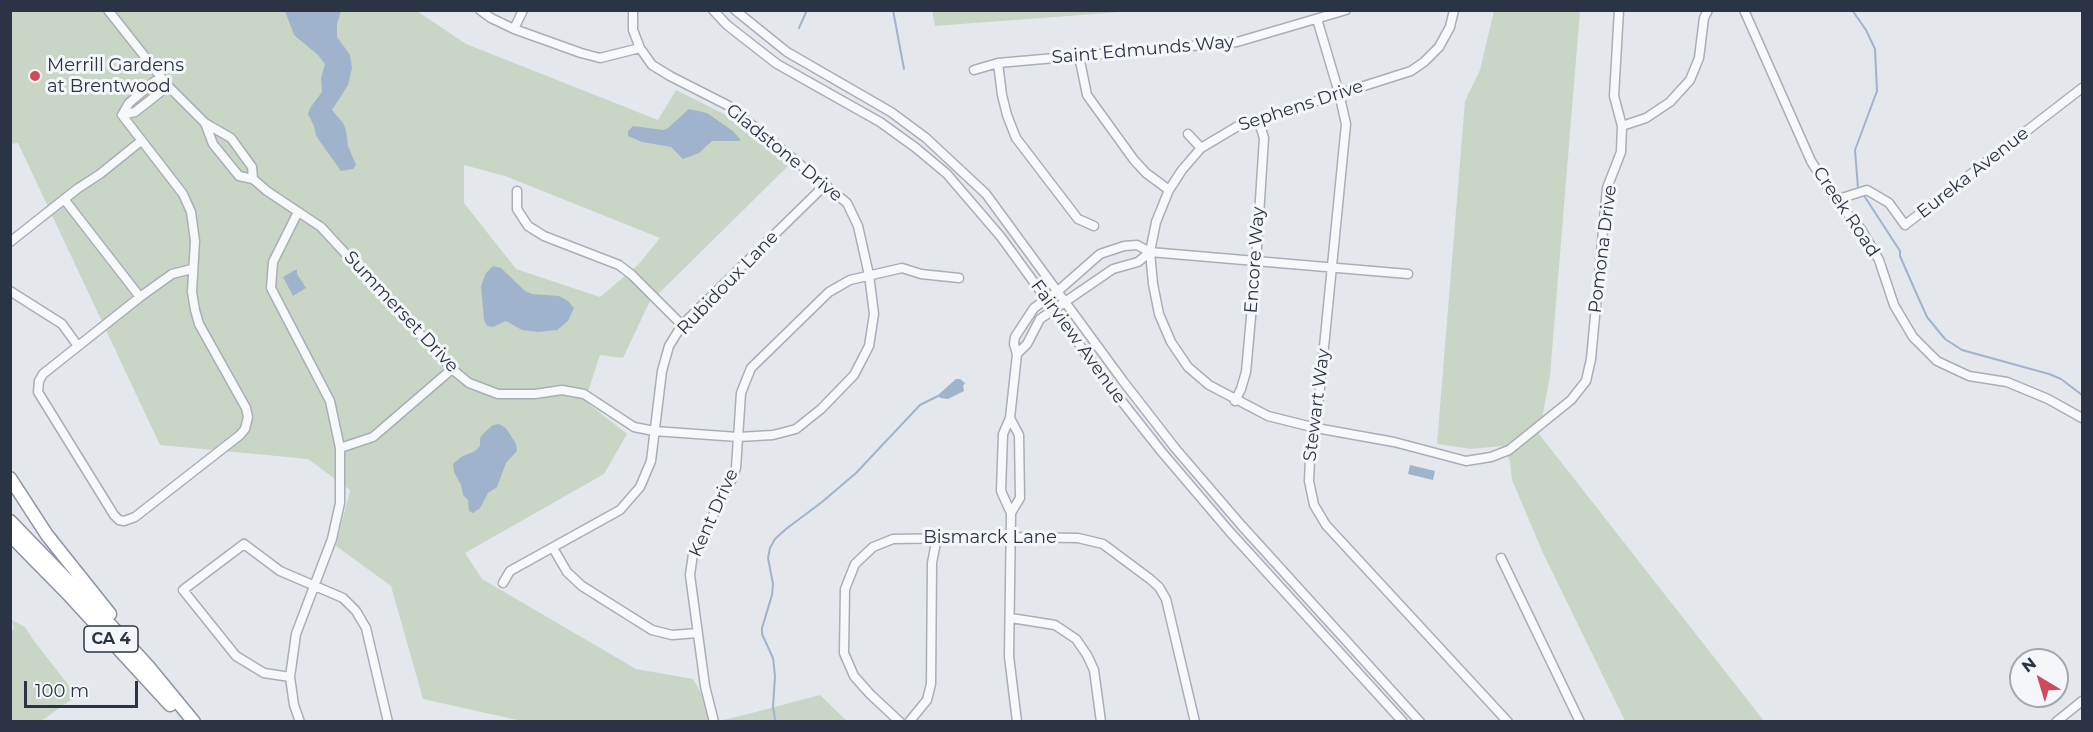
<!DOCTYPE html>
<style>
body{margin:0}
#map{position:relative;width:2093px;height:732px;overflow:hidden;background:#e4e7ec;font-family:Montserrat,sans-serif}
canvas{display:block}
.frame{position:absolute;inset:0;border:12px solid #2b3445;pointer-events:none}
.north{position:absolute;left:2009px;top:648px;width:60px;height:60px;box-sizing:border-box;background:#f4f6f9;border:2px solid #a4a8b1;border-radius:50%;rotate:322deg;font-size:16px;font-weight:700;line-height:24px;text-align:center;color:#2b3445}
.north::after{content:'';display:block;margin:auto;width:21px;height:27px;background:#d1495b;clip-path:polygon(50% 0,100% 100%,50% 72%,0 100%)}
.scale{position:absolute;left:24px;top:681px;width:114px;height:27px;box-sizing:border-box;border:3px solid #2b3445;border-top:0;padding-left:8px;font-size:18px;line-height:21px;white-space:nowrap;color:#2b3445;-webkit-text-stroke:4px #f4f6f9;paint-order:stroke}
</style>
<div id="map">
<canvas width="2093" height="732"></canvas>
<div class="frame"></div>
<div class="north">N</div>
<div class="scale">100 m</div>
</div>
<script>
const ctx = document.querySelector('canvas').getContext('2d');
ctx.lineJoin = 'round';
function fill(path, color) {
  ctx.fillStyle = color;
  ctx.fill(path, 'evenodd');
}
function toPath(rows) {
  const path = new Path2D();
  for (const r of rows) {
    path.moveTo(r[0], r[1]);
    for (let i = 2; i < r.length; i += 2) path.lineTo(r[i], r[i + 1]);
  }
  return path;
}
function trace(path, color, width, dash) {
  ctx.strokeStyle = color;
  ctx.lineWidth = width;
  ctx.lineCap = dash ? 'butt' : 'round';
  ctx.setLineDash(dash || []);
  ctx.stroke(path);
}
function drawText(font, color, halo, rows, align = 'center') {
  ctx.font = font + ' Montserrat,sans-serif';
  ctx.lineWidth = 6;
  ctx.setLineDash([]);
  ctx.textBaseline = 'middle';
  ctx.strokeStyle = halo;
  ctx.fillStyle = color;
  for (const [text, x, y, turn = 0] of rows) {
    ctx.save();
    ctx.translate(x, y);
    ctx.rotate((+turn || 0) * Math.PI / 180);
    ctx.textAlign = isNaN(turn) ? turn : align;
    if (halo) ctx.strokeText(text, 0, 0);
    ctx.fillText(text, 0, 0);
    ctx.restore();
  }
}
fill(toPath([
 [11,10,417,11,466,44,658,120,676,90,724,114,789,165,649,303,623,358,600,355,585,401,627,434,604,474,465,553,482,579,636,669,693,679,717,721,522,721,423,699,391,586,336,546,350,490,308,459,160,445,18,143,11,144],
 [464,165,505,176,660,238,638,265,600,297,516,269,464,203],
 [932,10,1134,10,1134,11,935,26],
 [1494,11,1580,11,1550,376,1539,434,1764,721,1625,721,1543,553,1512,480,1510,461,1502,446,1471,449,1437,444,1465,101,1480,70],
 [12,620,25,627,34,641,74,692,71,700,41,721,11,721,10,632,14,629],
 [820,695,847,721,719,721,752,713]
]), '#c9d6c5');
fill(toPath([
 [285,11,341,11,337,24,337,37,350,55,352,68,348,85,332,110,343,123,346,130,348,146,356,165,353,169,341,171,316,136,314,126,308,114,310,108,322,92,321,78,325,64,318,55,294,35],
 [689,109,707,113,733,131,740,139,740,141,712,141,699,153,683,159,671,147,642,142,628,136,628,131,633,126,663,130,668,128],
 [493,266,501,268,525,291,532,294,559,296,568,301,574,308,568,321,557,330,538,332,522,330,506,321,493,327,487,326,484,320,481,286,486,273],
 [295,270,297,270,297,274,306,288,293,296,283,277],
 [956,379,960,379,965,383,963,386,964,391,948,399,940,398,938,395],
 [499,424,506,428,516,444,517,451,506,463,497,487,488,493,480,508,473,513,469,511,468,500,463,495,461,485,454,472,453,464,461,457,475,451,480,446,480,438,484,433,493,425],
 [1410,465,1435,471,1433,480,1408,474]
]), '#9fb4cc');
trace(toPath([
 [893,10,904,69],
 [1852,10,1866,30,1875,49,1877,91,1855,150,1858,188,1860,190],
 [799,28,807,10],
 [1863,194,1900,251,1900,256,1914,288,1927,317,1945,339,1962,350,2049,374,2061,379,2082,395],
 [775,719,773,707,775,676,773,658,762,634,762,628,772,595,773,584,768,558,770,548,775,539,786,529,822,502,856,473,920,405,938,396]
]), '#9fb4cc', 2);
const minor = toPath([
 [108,10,168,86,205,123,231,138,252,167,253,179],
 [480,10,491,18,514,29,581,53,600,58,640,48],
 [713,10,727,25,777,64,880,122,916,148,947,174,1001,237,1105,380,1161,451,1230,532,1403,722],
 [735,10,787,52,891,112,926,138,986,194,1123,381,1175,448,1242,526,1420,722],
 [1454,10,1450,27,1439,47,1424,62,1411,71,1238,126,1201,148,1182,170,1169,190,1156,222,1150,252,1153,284,1159,314,1171,342,1188,367,1209,385,1268,416,1316,428,1394,442,1466,461,1491,457,1509,450,1571,400,1586,381,1591,359,1607,188,1621,152,1622,126,1614,96,1619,10],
 [1744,10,1811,161,1835,199,1861,229,1879,260,1894,305,1913,337,1937,361,1969,376,2007,382,2048,399,2082,418],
 [1317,19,1339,93,1346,124,1316,428,1310,459,1309,481,1314,505,1326,525,1508,722],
 [514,29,523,10],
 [1079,56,1087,95,1134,160,1146,173,1169,190],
 [998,63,1002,95,1007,115,1016,138,1078,219,1094,226],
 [974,70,998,63,1237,42,1346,10],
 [160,77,129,103,122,115,135,112,168,86],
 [122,115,183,194,191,212,195,241,192,292,195,310,199,324,246,408,248,417,245,429,240,435,135,517,124,521,119,520,114,515,38,392,39,381,43,374,140,297,172,274,192,269],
 [205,123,213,144,239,176,253,179,267,191,321,227,452,369,469,383,498,394,535,394,562,390,584,394,634,427,654,431,738,437,773,435,796,429,821,409,854,375,869,346,874,314,869,275,858,226,847,203,729,106,670,76,652,65,640,48,633,30,633,10],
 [1622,126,1646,118,1670,102,1690,80,1699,58,1704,18,1708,10],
 [1188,134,1201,148],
 [517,191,517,209,528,226,544,236,619,265,632,275,682,325],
 [64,199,140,297],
 [1835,200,1867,190,1889,203,1905,225,2082,88],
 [298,212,273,262,271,288,330,401,340,448,340,503,332,539,296,634,290,677,294,705,300,722],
 [10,242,77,189,100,174,141,141],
 [10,291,62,324,78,346],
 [1017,354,1027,344,1040,319,1113,269,1138,262,1150,252],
 [1235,401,1241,389,1246,372,1256,262,1264,138,1258,119],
 [1010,418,1019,435,1020,498,1011,513],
 [340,448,373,437,452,369],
 [553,548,567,572,582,586,652,630,672,635,698,633],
 [1501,558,1580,722],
 [503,583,510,571,620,510,640,487,651,461,662,371,669,346,682,325,825,185],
 [1011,618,1055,625,1076,639,1087,655,1094,670,1101,722],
 [290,677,264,673,236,656,183,590,244,544,280,571,343,598,356,611,366,628,388,722],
 [714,722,705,686,690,575,693,554,733,477,736,468,741,393,751,368,829,292,850,280,902,268,921,274,959,278],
 [900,722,870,694,854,676,844,653,845,589,855,564,873,547,893,539,1011,537,1078,538,1103,544,1150,579,1159,587,1166,599,1195,722],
 [909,722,927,700,931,684,932,563,937,537],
 [1017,722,1009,656,1011,513,1001,491,1003,434,1010,418,1017,354,1014,344,1015,337,1034,308,1058,291,1100,254,1124,246,1137,245,1150,252,1408,274],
 [2056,722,2082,701]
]);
const highway = toPath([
 [10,478,47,535,110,614],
 [10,521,105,619,148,666,194,722],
 [10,535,67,593,170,705]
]);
trace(minor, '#a9aeb7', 11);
trace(highway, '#8b94a3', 15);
trace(minor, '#f7f8fa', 8);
trace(highway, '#fff', 12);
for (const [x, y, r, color] of [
 [35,76,6,"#d1495b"]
]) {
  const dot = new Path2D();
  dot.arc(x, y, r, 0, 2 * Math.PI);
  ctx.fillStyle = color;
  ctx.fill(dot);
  trace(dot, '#f4f6f9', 2);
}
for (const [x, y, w] of [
 [111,639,54]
]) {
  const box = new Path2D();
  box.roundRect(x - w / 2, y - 13, w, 26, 4.5);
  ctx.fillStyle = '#f4f6f9';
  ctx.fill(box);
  trace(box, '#2b3445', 1.5);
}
drawText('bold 16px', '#2b3445', null, [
 ["CA 4",111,639]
]);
drawText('18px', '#2b3445', '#f4f6f9', [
 ["Saint Edmunds Way",1143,50,-5],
 ["Sephens Drive",1301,106,-18],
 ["Gladstone Drive",784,153,39],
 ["Eureka Avenue",1973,173,-38],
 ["Creek Road",1846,212,56],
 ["Pomona Drive",1603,249,-83],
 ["Encore Way",1255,260,-86],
 ["Rubidoux Lane",728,283,-46],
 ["Summerset Drive",401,312,47],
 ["Fairview Avenue",1078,342,54],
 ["Stewart Way",1317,405,-83],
 ["Kent Drive",714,513,-66],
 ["Bismarck Lane",990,538]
]);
drawText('18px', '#2b3445', '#f4f6f9', [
 ["Merrill Gardens",47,66],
 ["at Brentwood",47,87]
], 'left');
</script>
